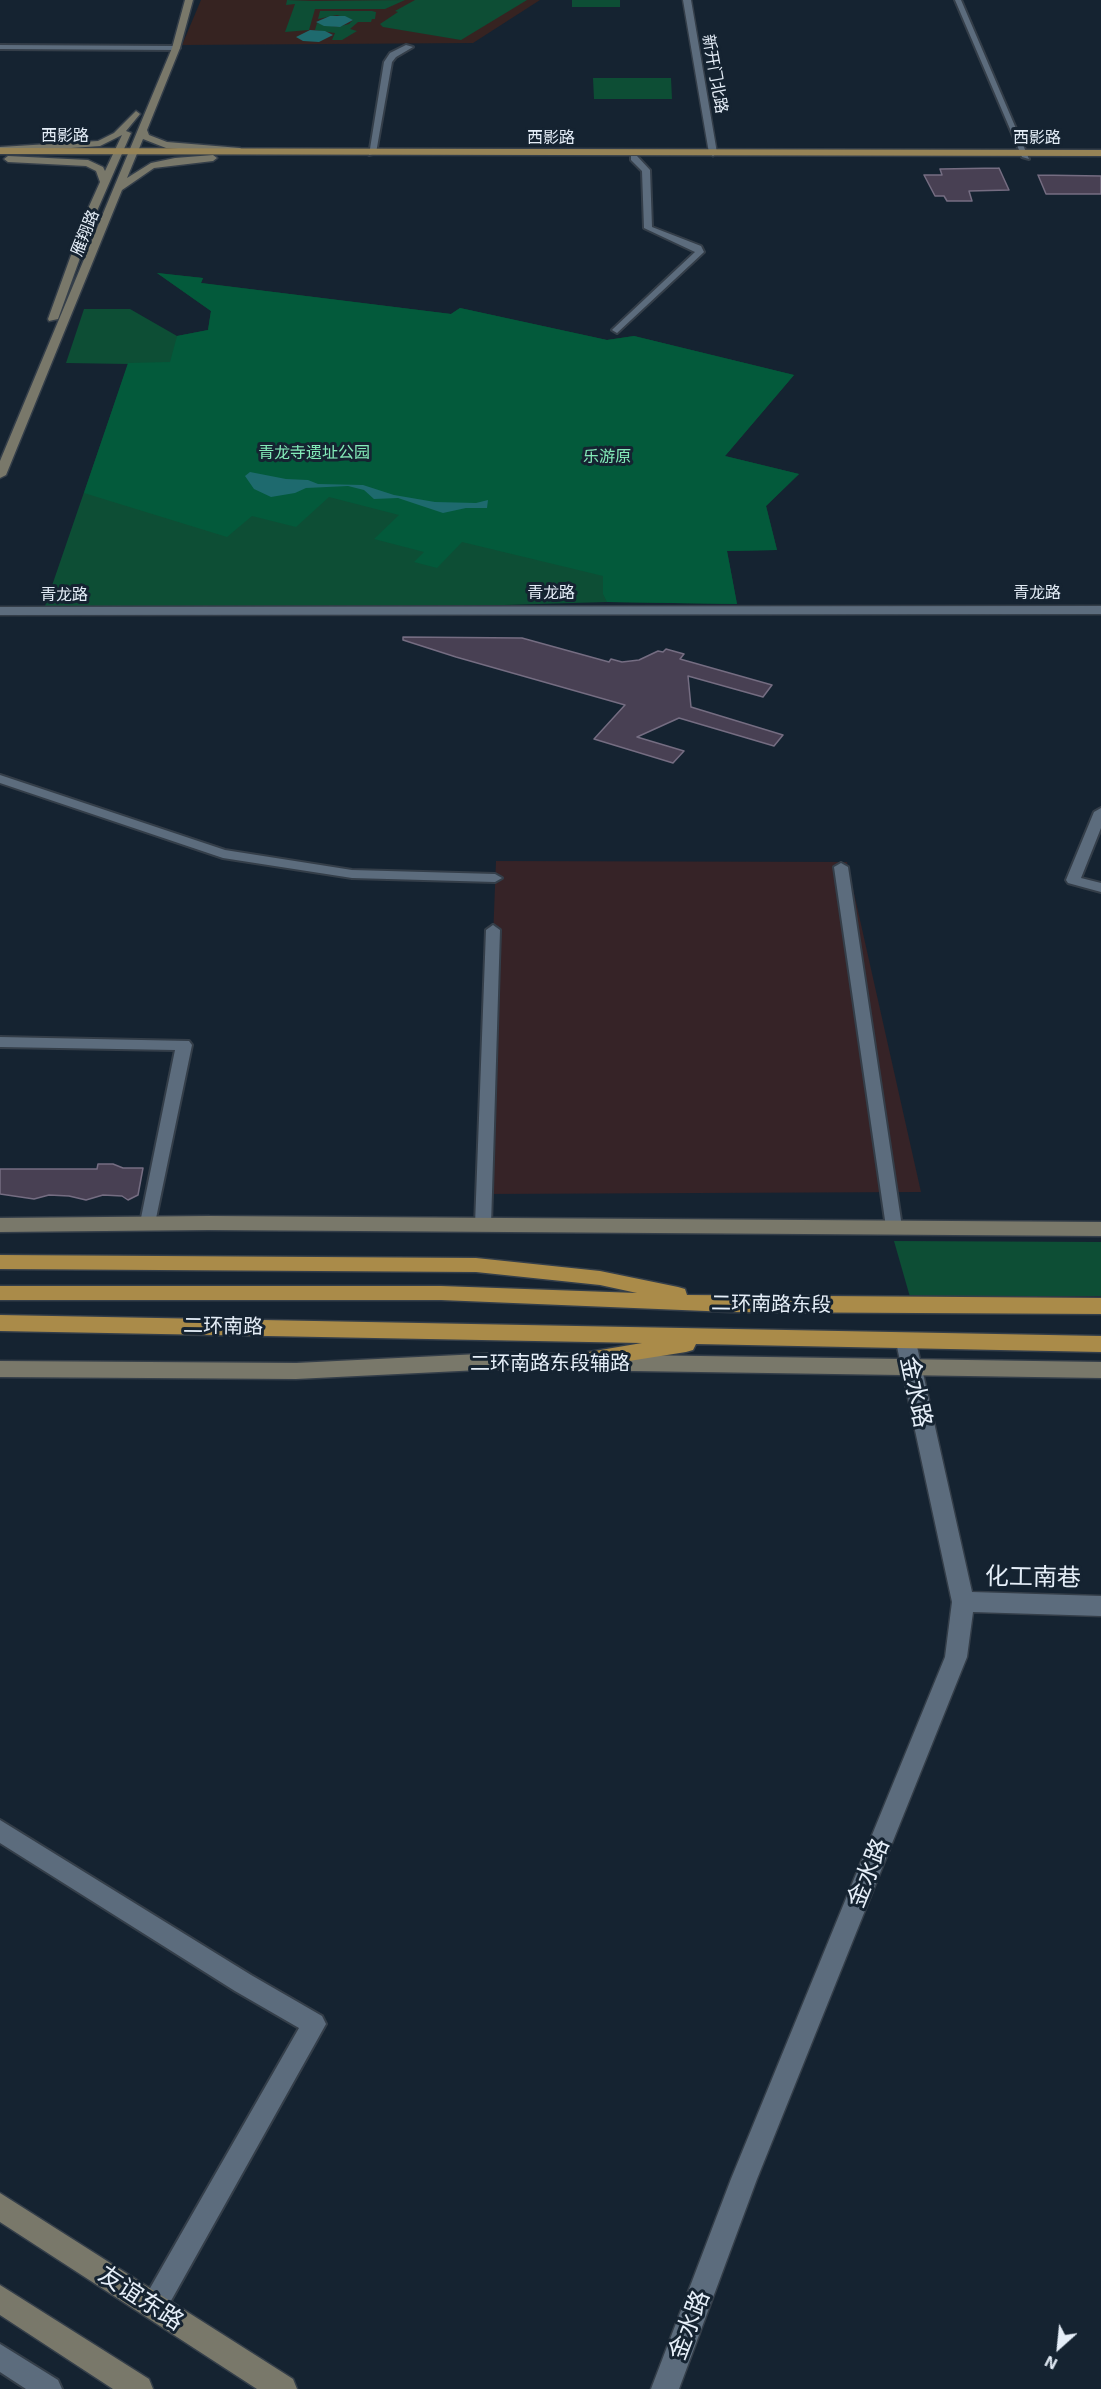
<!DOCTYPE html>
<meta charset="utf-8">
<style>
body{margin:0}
#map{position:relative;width:1101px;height:2389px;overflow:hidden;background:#152331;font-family:"Exo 2",sans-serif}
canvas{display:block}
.north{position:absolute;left:1029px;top:2317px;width:60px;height:60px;-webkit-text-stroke:4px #152331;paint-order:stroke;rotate:207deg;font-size:16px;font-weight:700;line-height:24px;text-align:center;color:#e5eef8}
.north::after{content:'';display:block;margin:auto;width:21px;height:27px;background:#e5eef8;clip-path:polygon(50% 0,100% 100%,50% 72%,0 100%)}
</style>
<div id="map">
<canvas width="1101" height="2389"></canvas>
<div class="north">N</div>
</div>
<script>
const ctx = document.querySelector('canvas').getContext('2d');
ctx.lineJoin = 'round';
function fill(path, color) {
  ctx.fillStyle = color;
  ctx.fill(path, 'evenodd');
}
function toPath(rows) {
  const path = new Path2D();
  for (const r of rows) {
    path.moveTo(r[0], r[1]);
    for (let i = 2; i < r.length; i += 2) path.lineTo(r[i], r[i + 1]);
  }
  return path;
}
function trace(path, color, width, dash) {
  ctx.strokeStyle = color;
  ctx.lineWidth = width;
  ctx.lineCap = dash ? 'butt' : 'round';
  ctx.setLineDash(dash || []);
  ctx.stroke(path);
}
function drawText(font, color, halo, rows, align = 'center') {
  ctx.font = font + ' "Exo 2","Noto Sans SC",sans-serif';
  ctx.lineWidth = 6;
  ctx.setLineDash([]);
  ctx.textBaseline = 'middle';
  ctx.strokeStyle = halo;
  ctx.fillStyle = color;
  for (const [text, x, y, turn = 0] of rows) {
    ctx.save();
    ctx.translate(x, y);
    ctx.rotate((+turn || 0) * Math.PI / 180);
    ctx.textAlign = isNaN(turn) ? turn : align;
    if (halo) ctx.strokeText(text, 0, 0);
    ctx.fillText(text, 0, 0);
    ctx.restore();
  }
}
fill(toPath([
 [201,0,540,0,473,43,182,45]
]), '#362321');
fill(toPath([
 [496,861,847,862,921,1192,483,1194]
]), '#362327');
fill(toPath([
 [287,0,313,1,405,0,385,9,315,9,309,30,285,32,295,4,286,5],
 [415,0,527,0,461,40,383,27,380,24,398,12,395,11],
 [572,0,620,0,620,7,572,7],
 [320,11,372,11,376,12,375,19,372,19,371,22,358,22,350,29,357,31,342,40,332,40,335,33,315,30,317,23,337,27,349,24,353,20,337,15,318,19],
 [593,78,671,78,672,99,594,99],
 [157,273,203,278,201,283,451,314,460,308,607,340,634,336,794,375,725,456,799,474,766,506,777,550,727,551,737,604,607,602,368,609,45,606,128,364,66,363,84,309,130,309,177,336,208,330,211,311],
 [894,1241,1101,1242,1101,1296,910,1297]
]), '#0d4e35');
fill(toPath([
 [157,273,203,278,201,283,451,314,460,308,607,340,634,336,794,375,725,456,799,474,766,506,777,550,727,551,737,604,607,602,603,594,603,576,462,542,437,568,414,562,424,552,374,539,399,515,329,497,296,527,252,516,227,537,84,493,128,363,170,362,177,336,208,330,211,311]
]), '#035a3b');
fill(toPath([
 [330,16,345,16,353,20,340,27,324,26,316,22],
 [310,30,325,31,333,35,319,42,303,41,296,37],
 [250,472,286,479,308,480,318,484,363,485,394,495,435,502,476,503,488,500,487,508,466,508,443,513,398,498,374,499,364,490,348,486,306,488,295,493,271,497,254,489,245,476]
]), '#1e6a6e');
const building = toPath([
 [999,168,1009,190,969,191,972,201,947,201,944,196,935,196,924,175,942,175,940,169,999,168],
 [1038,175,1101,176,1101,194,1046,194,1038,175],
 [403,637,522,638,609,662,611,659,622,662,639,660,658,651,663,652,666,649,684,654,680,659,772,685,763,697,688,676,691,707,783,735,774,746,679,718,637,737,684,751,673,763,594,739,625,705,456,657,403,640,403,637],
 [98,1164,113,1164,123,1168,143,1168,138,1195,128,1200,122,1196,103,1195,86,1200,69,1196,49,1195,34,1199,0,1194,0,1169,97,1169,98,1164]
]);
fill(building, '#484053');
trace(building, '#756d82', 1.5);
const minor = toPath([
 [955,0,961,0,1029,159,1022,157,955,0],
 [0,45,176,46,180,48,176,50,0,49,0,45],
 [406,45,413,47,396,57,392,62,376,153,369,155,384,62,390,53,406,45],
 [631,156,637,156,650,170,652,227,701,246,704,252,617,333,612,330,614,328,695,252,644,228,642,171,631,160,631,156],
 [0,775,225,850,352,870,495,874,502,878,495,882,352,878,223,858,0,783,0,775],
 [1101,808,1101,828,1081,878,1101,883,1101,892,1068,883,1066,880,1094,812,1101,808],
 [841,863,848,867,902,1227,900,1232,894,1233,888,1232,886,1227,834,867,841,863],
 [493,925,500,930,491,1225,489,1230,483,1231,477,1230,475,1225,486,930,493,925],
 [0,1037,189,1041,192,1045,154,1228,148,1229,142,1228,140,1223,175,1050,0,1047,0,1037],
 [0,1820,251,1975,322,2016,326,2024,163,2315,154,2319,145,2315,141,2306,145,2297,299,2028,235,1991,0,1843,0,1820],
 [0,2344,58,2380,62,2389,26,2389,0,2372,0,2344]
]);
const tertiary = toPath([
 [683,0,691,0,717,153,713,156,709,153,683,0],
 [1101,606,1101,614,0,615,0,607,1101,606],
 [906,1334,913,1336,916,1342,972,1592,1101,1596,1101,1616,973,1612,967,1657,757,2179,679,2389,651,2389,731,2179,945,1657,952,1602,896,1342,899,1336,906,1334]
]);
const secondary = toPath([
 [185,0,193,0,180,48,147,130,149,135,167,142,240,148,244,151,240,154,166,148,143,139,127,178,151,163,175,158,213,155,217,158,213,161,154,168,122,190,6,475,0,478,0,461,172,48,185,0],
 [136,111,140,114,126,131,131,133,97,211,58,319,49,321,48,319,87,211,100,182,96,171,86,166,8,162,4,159,8,156,88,160,103,167,105,171,122,135,100,146,0,153,0,147,98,141,114,133,136,111],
 [209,1216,1101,1222,1101,1236,209,1230,0,1232,0,1218,209,1216],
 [500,1353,1101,1362,1101,1378,500,1369,296,1379,0,1377,0,1361,296,1363,500,1353],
 [0,2193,293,2379,297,2389,257,2389,0,2222,0,2193],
 [0,2285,149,2379,153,2389,113,2389,0,2315,0,2285]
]);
const primary = toPath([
 [0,148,1101,150,1101,156,0,154,0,148]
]);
const trunk = toPath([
 [0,1255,476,1258,600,1271,678,1287,685,1289,687,1295,1101,1298,1101,1314,730,1312,441,1300,0,1300,0,1286,441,1286,637,1293,600,1285,476,1272,0,1269,0,1255],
 [0,1315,1101,1336,1101,1352,696,1344,693,1350,686,1352,572,1370,565,1368,562,1362,565,1356,642,1343,0,1331,0,1315]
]);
trace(minor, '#343e49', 4);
trace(tertiary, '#343e49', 3);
trace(secondary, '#343e49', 3);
trace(primary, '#343e49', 3);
trace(trunk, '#343e49', 3);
fill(minor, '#5c6c7d');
fill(tertiary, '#5c6c7d');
fill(secondary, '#79786a');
fill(primary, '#968356');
fill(trunk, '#aa8b49');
drawText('16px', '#e5eef8', '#152331', [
 ["新开门北路",715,74,80],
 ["西影路",65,136],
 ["西影路",551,138],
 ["西影路",1037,138],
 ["雁翔路",85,233,-68],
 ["青龙路",551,593],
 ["青龙路",1037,593],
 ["青龙路",64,595]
]);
drawText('16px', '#84ebb9', '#152331', [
 ["青龙寺遗址公园",314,453],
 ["乐游原",607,457]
]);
drawText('20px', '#e5eef8', '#152331', [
 ["二环南路东段",771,1304,1],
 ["二环南路",223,1326,1],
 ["二环南路东段辅路",550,1363]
]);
drawText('24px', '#e5eef8', '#152331', [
 ["金水路",916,1392,78],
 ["化工南巷",1033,1577,1],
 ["金水路",868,1873,-68],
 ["友谊东路",141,2298,33],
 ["金水路",689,2325,-69]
]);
</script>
